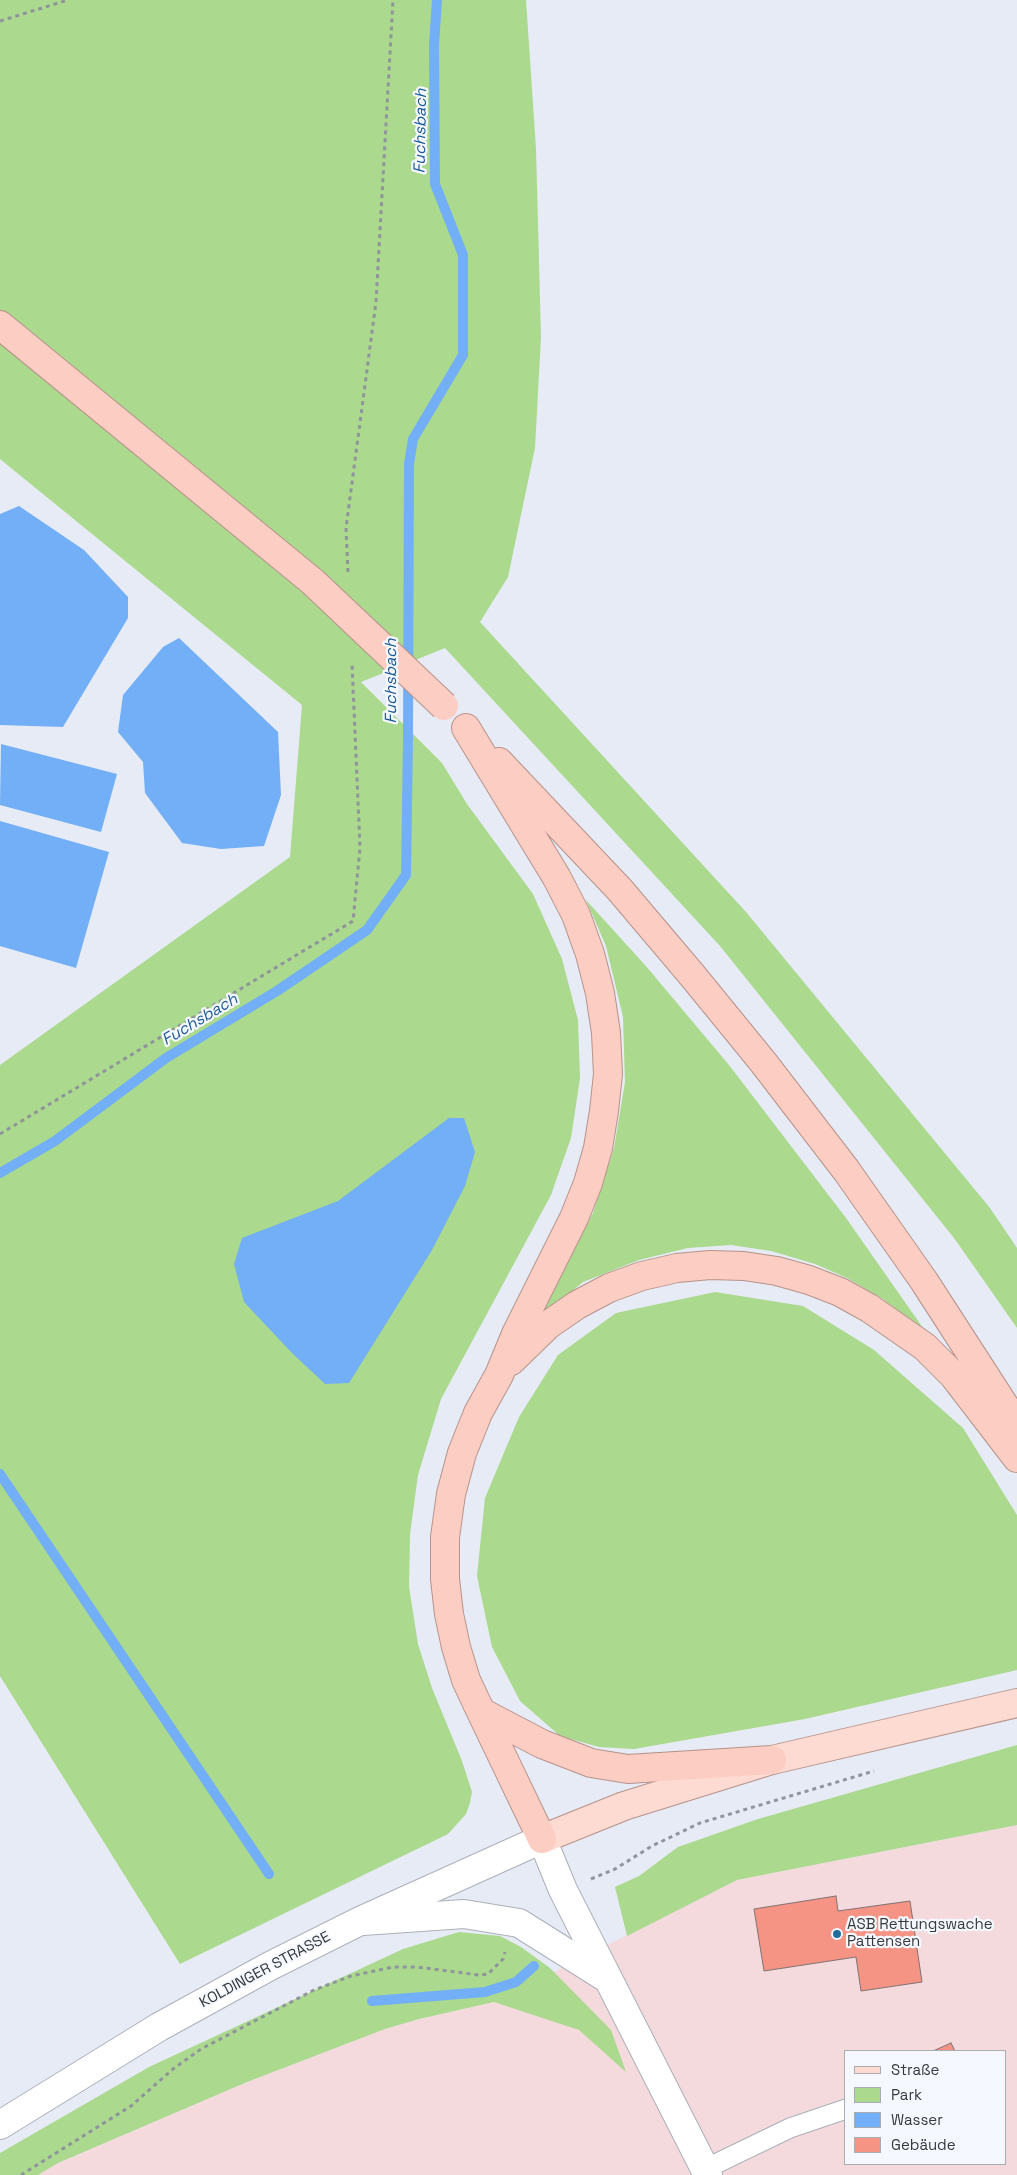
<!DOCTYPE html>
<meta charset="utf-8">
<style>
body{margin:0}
#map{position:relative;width:1017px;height:2175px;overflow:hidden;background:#e6ebf5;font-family:"Space Grotesk",sans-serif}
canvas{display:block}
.legend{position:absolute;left:844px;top:2050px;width:162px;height:115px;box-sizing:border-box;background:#f5f8fe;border:1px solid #a9acb1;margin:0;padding:6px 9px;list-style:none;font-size:15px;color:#373a3d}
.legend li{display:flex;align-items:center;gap:10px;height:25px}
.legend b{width:25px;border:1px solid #a9acb1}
</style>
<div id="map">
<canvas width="1017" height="2175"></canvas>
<ul class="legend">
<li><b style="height:6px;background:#fddad2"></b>Straße</li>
<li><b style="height:14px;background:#abd98e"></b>Park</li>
<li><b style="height:14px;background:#72aff6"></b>Wasser</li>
<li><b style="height:14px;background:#f59384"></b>Gebäude</li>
</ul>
</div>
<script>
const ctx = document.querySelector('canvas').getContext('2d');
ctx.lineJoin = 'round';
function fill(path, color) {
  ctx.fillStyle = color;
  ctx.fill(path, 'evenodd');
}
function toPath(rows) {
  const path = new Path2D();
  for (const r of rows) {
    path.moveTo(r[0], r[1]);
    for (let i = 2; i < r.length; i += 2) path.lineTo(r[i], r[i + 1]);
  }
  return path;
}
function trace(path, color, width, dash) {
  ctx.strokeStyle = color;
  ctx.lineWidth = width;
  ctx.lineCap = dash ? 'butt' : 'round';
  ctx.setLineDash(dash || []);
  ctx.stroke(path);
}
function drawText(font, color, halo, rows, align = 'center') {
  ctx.font = font + ' "Space Grotesk",sans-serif';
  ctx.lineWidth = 4.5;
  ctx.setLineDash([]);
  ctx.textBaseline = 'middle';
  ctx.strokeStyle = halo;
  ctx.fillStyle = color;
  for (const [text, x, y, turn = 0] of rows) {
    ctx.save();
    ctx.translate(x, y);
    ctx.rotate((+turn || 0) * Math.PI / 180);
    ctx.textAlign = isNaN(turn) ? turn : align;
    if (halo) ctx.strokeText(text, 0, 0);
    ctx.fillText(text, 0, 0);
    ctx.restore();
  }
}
fill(toPath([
 [1017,1825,1017,2175,38,2175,58,2163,247,2082,385,2029,419,2019,494,2002,737,1880],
 [846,2051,1006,2051,1006,2164,846,2164]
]), '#f4d9dd');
fill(toPath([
 [0,0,526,0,536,149,541,337,535,448,508,577,480,622,746,912,990,1208,1017,1248,1017,1328,954,1238,720,946,445,648,361,682,442,763,467,804,533,894,562,959,578,1020,580,1078,571,1138,551,1195,441,1399,418,1475,410,1534,409,1587,418,1644,432,1688,462,1761,472,1792,470,1803,466,1814,448,1834,180,1964,0,1676,0,1065,290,857,302,705,0,459],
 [586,900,645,965,729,1065,846,1218,928,1335,883,1299,847,1278,815,1264,771,1251,731,1245,688,1248,639,1260,583,1282,544,1315,539,1311,593,1213,614,1148,625,1082,623,1017,606,946],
 [715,1292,803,1306,874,1350,963,1428,1017,1515,1017,1670,805,1719,634,1749,599,1747,560,1736,520,1701,492,1647,477,1576,485,1498,519,1417,558,1355,616,1313],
 [1017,1745,1017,1825,737,1880,627,1936,615,1887,639,1876,678,1847,758,1819],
 [459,1932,500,1936,521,1947,550,1968,611,2030,626,2072,579,2030,494,2002,419,2019,385,2029,247,2082,58,2163,38,2175,0,2175,0,2153,149,2067,403,1949]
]), '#abd98e');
fill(toPath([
 [19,506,84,550,128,597,128,618,63,727,0,725,0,514],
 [179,638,278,732,281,795,264,846,221,849,182,843,145,793,143,762,118,732,123,695,163,647],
 [1,744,117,774,101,832,0,805],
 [0,821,109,852,76,968,0,946],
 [449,1118,464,1118,475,1152,465,1186,432,1250,349,1383,325,1384,291,1352,244,1302,234,1264,242,1238,338,1201]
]), '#72aff6');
trace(toPath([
 [0,1173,55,1141,166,1058,277,991,367,930,406,875,408,738,409,464,413,439,463,355,463,255,435,184,434,45,437,0],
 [0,1474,269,1874],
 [372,2001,485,1992,516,1982,534,1966]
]), '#72aff6', 10);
const building = toPath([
 [836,1896,838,1911,910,1901,922,1982,861,1991,856,1957,764,1971,754,1909,836,1896],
 [951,2043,955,2051,933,2051,951,2043]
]);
fill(building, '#f59384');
trace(building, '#807472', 1);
const service = toPath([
 [705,2169,790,2128,846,2109]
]);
const minor = toPath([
 [542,1839,563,1890,708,2175],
 [363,1921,464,1914,519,1923,608,1979]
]);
const tertiary = toPath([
 [0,2125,159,2027,270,1966,360,1921,542,1839]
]);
const primary = toPath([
 [542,1839,624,1806,772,1760,1017,1703]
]);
const trunk = toPath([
 [0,325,313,582],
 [466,728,557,878,576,915,590,954,600,993,606,1033,608,1074,604,1111,598,1148,588,1183,574,1218,516,1334,499,1375,478,1413,462,1453,451,1494,445,1537,445,1579,449,1614,456,1647,466,1680,481,1712,542,1839],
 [499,762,620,890,692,975,763,1062,846,1170,924,1281,1017,1425],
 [511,1361,548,1325,577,1305,609,1288,642,1276,677,1268,710,1265,744,1266,777,1271,809,1280,840,1292,869,1308,925,1347,954,1376,1017,1458],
 [481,1712,542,1744,591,1763,628,1769,772,1760]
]);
trace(service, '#abb0b9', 21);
trace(minor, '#abb0b9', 30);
trace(tertiary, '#abb0b9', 30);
trace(primary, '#b7928a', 30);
trace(trunk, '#b7928a', 30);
trace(toPath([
 [0,21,68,0],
 [348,572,346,528,376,302,393,0],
 [0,1134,353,921,360,848,352,663],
 [591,1879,615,1869,652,1846,700,1823,874,1771],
 [21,2175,131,2106,173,2069,201,2049,314,1990,351,1976,393,1967,417,1967,479,1975,488,1974,503,1959,505,1952]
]), '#90949b', 3, [4, 4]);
trace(service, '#fff', 19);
trace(minor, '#fff', 28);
trace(tertiary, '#fff', 28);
trace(primary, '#fddad2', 28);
trace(trunk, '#fccec3', 28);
const trunkBridge = toPath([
 [313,582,444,706]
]);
trace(trunkBridge, '#b7928a', 30, []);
trace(trunkBridge, '#fccec3', 28);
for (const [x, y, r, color] of [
 [837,1934,5,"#216b9f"]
]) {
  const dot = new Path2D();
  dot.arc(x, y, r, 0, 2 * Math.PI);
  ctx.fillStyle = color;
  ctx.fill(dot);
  trace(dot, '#f5f8fe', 2);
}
drawText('15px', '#373a3d', '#f5f8fe', [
 ["ASB Rettungswache",847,1925],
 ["Pattensen",847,1942]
], 'left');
drawText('15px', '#373a3d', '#f5f8fe', [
 ["KOLDINGER STRASSE",265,1970,-28]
]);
drawText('italic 16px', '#1a5897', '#f5f8fe', [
 ["Fuchsbach",421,131,-89],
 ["Fuchsbach",392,681,-90],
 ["Fuchsbach",200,1020,-31]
]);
</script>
